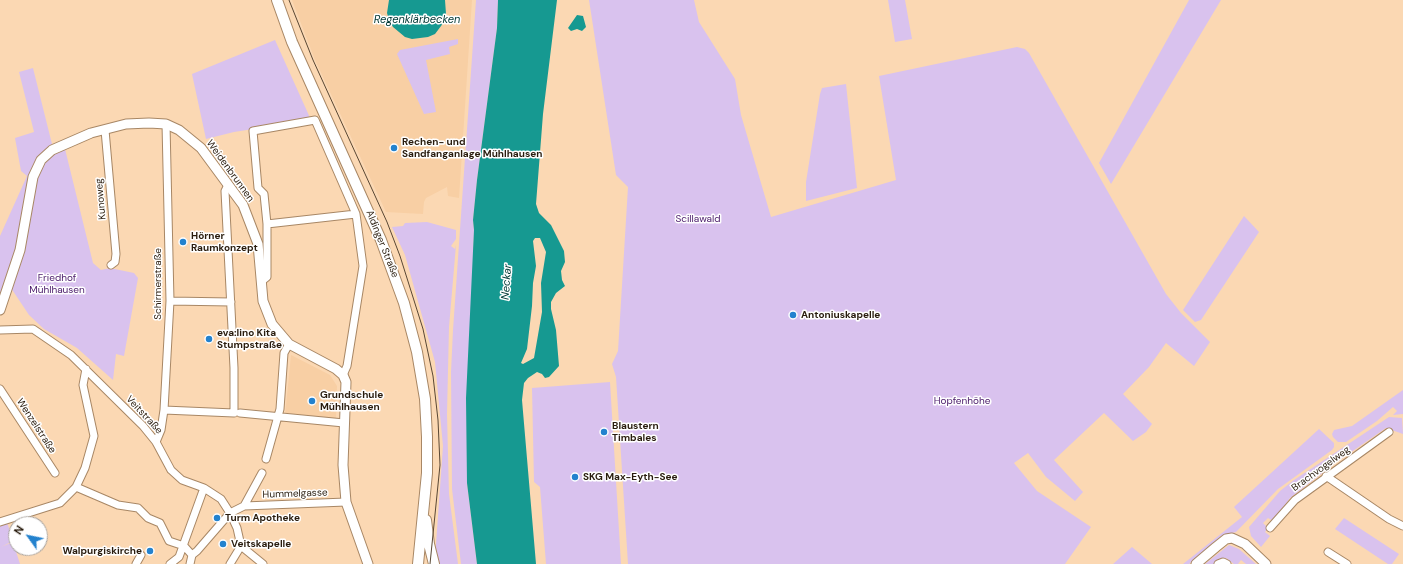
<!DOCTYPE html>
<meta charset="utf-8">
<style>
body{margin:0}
#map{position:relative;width:1403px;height:564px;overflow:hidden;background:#fbd8b3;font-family:"DM Sans",sans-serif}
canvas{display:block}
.north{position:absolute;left:8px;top:516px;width:40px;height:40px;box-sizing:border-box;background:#fff;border:1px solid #a9a49f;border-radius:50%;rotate:303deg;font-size:11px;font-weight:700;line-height:16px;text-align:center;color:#291c0e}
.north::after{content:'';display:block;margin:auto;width:14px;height:18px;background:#2382ce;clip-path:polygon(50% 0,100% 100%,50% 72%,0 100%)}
</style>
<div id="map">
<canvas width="1403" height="564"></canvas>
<div class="north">N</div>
</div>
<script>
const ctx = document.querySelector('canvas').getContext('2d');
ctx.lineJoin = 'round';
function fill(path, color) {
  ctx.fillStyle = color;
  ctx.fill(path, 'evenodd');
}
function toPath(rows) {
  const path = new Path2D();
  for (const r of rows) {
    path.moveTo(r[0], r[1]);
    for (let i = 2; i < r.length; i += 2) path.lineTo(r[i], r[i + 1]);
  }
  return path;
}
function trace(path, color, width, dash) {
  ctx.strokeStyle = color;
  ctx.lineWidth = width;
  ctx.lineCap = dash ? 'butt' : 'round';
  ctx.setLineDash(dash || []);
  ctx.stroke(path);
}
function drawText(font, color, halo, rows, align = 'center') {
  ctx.font = font + ' "DM Sans",sans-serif';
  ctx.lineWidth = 3;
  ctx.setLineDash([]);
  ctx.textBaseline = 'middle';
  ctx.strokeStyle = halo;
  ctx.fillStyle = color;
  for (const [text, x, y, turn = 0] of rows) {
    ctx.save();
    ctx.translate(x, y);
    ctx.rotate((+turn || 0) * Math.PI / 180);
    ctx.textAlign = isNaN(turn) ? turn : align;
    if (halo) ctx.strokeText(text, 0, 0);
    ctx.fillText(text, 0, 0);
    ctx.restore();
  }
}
fill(toPath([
 [292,0,472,0,459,198,448,196,447,187,426,198,424,202,423,214,386,212,315,60],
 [291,355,330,375,337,386,336,421,285,415]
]), '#f8cfa4');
fill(toPath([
 [476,0,498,0,497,28,477,180,473,220,474,230,467,483,477,564,461,564,452,489,451,372,453,330],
 [589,0,694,0,699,22,735,79,741,115,771,217,896,180,879,76,1017,47,1025,49,1029,53,1166,294,1181,313,1210,342,1194,366,1166,343,1149,367,1123,394,1152,424,1146,432,1133,441,1104,413,1054,460,1083,492,1075,501,1046,477,1028,453,1014,463,1037,491,1091,527,1065,564,628,564,616,377,612,364,618,351,628,187,616,175],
 [888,0,905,0,912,39,895,42],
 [1189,0,1221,0,1111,184,1099,163],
 [458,39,458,44,449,47,450,54,426,60,436,112,424,114,397,54,400,50],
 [275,40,311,120,234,132,206,139,192,74],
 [33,68,52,144,41,153,30,172,19,243,0,300,0,236,27,176,21,171,15,138,34,132,19,72],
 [846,84,857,188,806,201,806,182,820,94,822,88],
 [65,149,93,263,101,270,110,268,134,273,138,278,124,356,116,354,113,380,77,348,44,329,29,315,11,288,34,183,44,162,54,154],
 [1244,216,1259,232,1201,320,1195,322,1183,310],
 [427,222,456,230,456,239,451,246,455,249,456,245,449,327,447,414,449,494,458,564,437,564,435,558,443,446,435,362,405,255,392,227,403,226,405,223],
 [610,382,621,564,546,564,540,487,534,482,532,388],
 [1403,390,1403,414,1393,415,1397,411,1393,407,1377,421,1346,442,1338,442,1333,437,1332,434,1334,430,1352,426],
 [1389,417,1402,418,1403,434,1386,428,1334,464,1290,498,1273,521,1268,518,1263,523,1268,528,1265,532,1270,536,1261,547,1251,536,1249,527,1280,491,1294,480],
 [1319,429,1334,443,1334,447,1332,450,1278,489,1236,532,1221,536,1189,564,1183,564,1242,517,1234,507],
 [1344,518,1399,554,1392,564,1388,564,1335,529],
 [7,522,13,541,1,547,13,542,20,564,0,564,0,525],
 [1229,545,1239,549,1256,564,1246,564,1241,560,1238,564,1234,564,1226,558,1219,560,1215,564,1205,564],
 [1132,547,1152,564,1113,564]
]), '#d9c2ee');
fill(toPath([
 [389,0,445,0,446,14,444,22,435,34,428,37,412,39,405,37,393,27,389,20,387,13],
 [498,0,557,0,543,114,536,204,539,213,551,225,564,251,565,262,561,271,562,280,565,286,556,293,551,302,551,309,556,330,559,366,549,377,545,378,542,374,537,372,528,378,524,383,522,400,536,564,477,564,467,483,466,398,474,230,473,220,477,180,497,28],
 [535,238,540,238,546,252,541,283,542,312,534,358,523,364,521,363,527,349,532,306,533,283,536,266,533,241],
 [577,15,583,16,586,27,582,31,577,29,571,31,568,28]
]), '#169991');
const minor = toPath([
 [105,130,116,254,115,262,111,265],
 [267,224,356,214],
 [262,281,267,277,267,224,264,194,258,188,253,131,315,120,356,214,363,266,347,366,343,375],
 [170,301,231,302],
 [0,330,33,329,71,355,143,426,156,442,171,470,182,480,204,488,221,499,230,513,237,528,241,546,263,564],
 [0,389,55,473],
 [164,410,234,413,234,368,225,191,228,185],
 [240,413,344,423],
 [156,442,161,430,164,410,170,301,166,124],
 [266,459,280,409,284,353,289,344],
 [1326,476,1389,519,1403,526],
 [76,487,118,505,138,508,148,518,160,523,169,541,184,546,192,555],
 [244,506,346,502],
 [0,522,60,503,76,487,85,468,94,436,83,385,86,369],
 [1270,528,1295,500,1389,432],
 [1328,552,1347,564],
 [136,564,141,555],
 [170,564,179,557,204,488],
 [190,564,192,555,197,551,230,513,244,506,262,473],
 [230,564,241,546],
 [1218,564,1223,562,1227,564]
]);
const tertiary = toPath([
 [0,310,20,250,33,177,41,160,52,150,91,133,126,124,149,123,166,124,179,130,201,148,243,205,258,244,263,301,272,324,289,344,336,369,343,375,346,382,343,465,346,502,368,564],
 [1196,564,1216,547,1226,539,1232,538,1245,544,1266,564]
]);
const secondary = toPath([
 [277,0,292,42,381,240,404,303,417,352,425,399,427,437,427,473,418,564],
 [426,520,429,544,434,564]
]);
trace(minor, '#a88765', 9);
trace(tertiary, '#a88765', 11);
trace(secondary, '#a88765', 12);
trace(minor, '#fff', 7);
trace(tertiary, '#fff', 9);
trace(secondary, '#fff', 10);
trace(toPath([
 [289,0,313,60,387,222,400,256,423,329,433,376,438,420,440,465,430,564]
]), '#594734', 1);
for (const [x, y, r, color] of [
 [394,148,4,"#2382ce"],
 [183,242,4,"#2382ce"],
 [793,315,4,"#2382ce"],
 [209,339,4,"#2382ce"],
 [312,401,4,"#2382ce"],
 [604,432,4,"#2382ce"],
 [575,477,4,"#2382ce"],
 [217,518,4,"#2382ce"],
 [223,544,4,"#2382ce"],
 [150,551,4,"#2382ce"]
]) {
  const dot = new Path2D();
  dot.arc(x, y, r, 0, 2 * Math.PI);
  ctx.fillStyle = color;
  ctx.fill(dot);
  trace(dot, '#fff', 1.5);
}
drawText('bold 10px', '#291c0e', '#fff', [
 ["Rechen- und",402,142],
 ["Sandfanganlage Mühlhausen",402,154],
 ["Hörner",191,236],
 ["Raumkonzept",191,248],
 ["Antoniuskapelle",801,315],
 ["eva:lino Kita",217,333],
 ["Stumpstraße",217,345],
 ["Grundschule",320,395],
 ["Mühlhausen",320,407],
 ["Blaustern",612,426],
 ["Timbales",612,438],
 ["SKG Max-Eyth-See",583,477],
 ["Turm Apotheke",225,518],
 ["Veitskapelle",231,544],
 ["Walpurgiskirche",142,551,"right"]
], 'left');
drawText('10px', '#291c0e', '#fff', [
 ["Weidenbrunnen",230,171,54],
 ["Kunoweg",101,199,-95],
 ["Aldinger Straße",382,244,68],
 ["Schirmerstraße",158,284,-90],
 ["Veitstraße",144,415,47],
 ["Wenzelstraße",36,426,57],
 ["Brachvogelweg",1321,469,-36],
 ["Hummelgasse",295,494,-2]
]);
drawText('10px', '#481868', '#fff', [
 ["Scillawald",698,219],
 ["Friedhof",57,278],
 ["Mühlhausen",57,290],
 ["Hopfenhöhe",962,401]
]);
drawText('italic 11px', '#003834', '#fff', [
 ["Regenklärbecken",417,20],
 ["Neckar",507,282,-86]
]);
</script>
